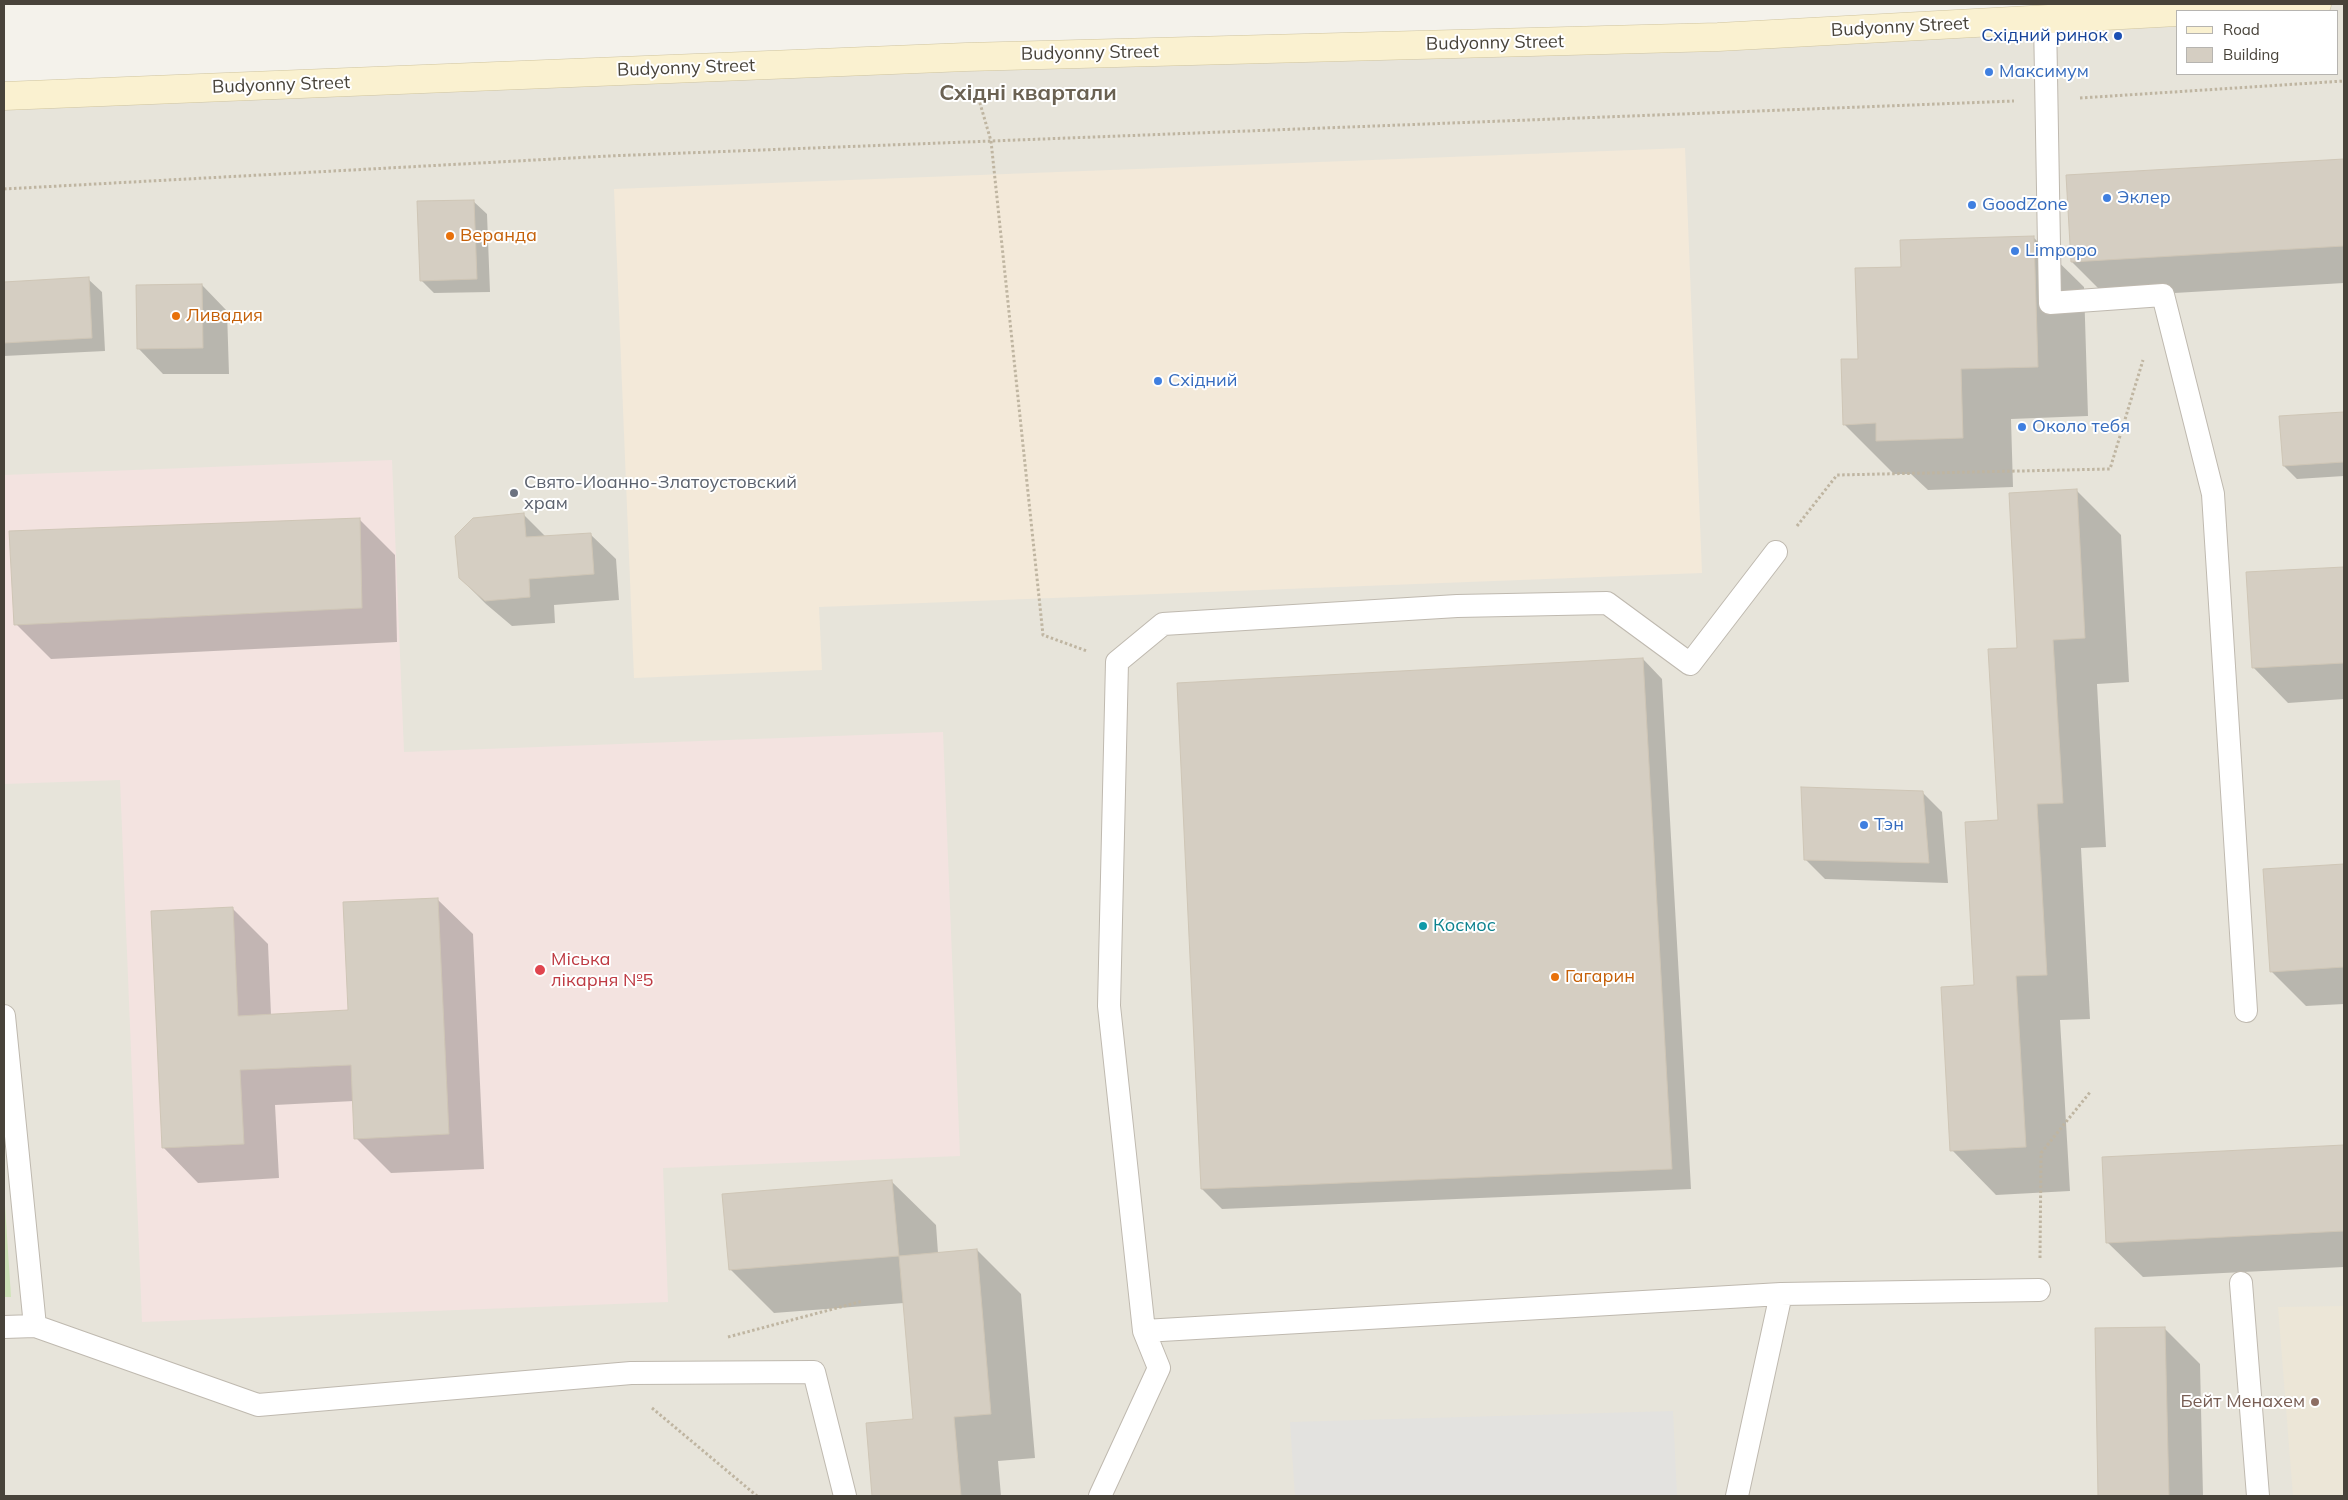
<!DOCTYPE html>
<meta charset="utf-8">
<style>
body{margin:0}
#map{position:relative;width:2348px;height:1500px;overflow:hidden;background:#f4f2eb;font-family:Mulish,sans-serif}
canvas{display:block}
.frame{position:absolute;inset:0;border:5px solid #48433a;pointer-events:none}
.legend{position:absolute;left:2176px;top:10px;width:162px;height:65px;box-sizing:border-box;background:#fff;border:1px solid #b6b4b0;margin:0;padding:6px 9px;list-style:none;font-size:15px;color:#48433a}
.legend li{display:flex;align-items:center;gap:10px;height:25px}
.legend b{width:25px;border:1px solid #b6b4b0}
</style>
<div id="map">
<canvas width="2348" height="1500"></canvas>
<div class="frame"></div>
<ul class="legend">
<li><b style="height:6px;background:#faf1d0"></b>Road</li>
<li><b style="height:14px;background:#d5cec2"></b>Building</li>
</ul>
</div>
<script>
const ctx = document.querySelector('canvas').getContext('2d');
ctx.lineJoin = 'round';
function fill(path, color) {
  ctx.fillStyle = color;
  ctx.fill(path, 'evenodd');
}
function toPath(rows) {
  const path = new Path2D();
  for (const r of rows) {
    path.moveTo(r[0], r[1]);
    for (let i = 2; i < r.length; i += 2) path.lineTo(r[i], r[i + 1]);
  }
  return path;
}
function trace(path, color, width, dash) {
  ctx.strokeStyle = color;
  ctx.lineWidth = width;
  ctx.lineCap = dash ? 'butt' : 'round';
  ctx.setLineDash(dash || []);
  ctx.stroke(path);
}
function drawText(font, color, halo, rows, align = 'center') {
  ctx.font = font + ' Mulish,sans-serif';
  ctx.lineWidth = 4;
  ctx.setLineDash([]);
  ctx.textBaseline = 'middle';
  ctx.strokeStyle = halo;
  ctx.fillStyle = color;
  for (const [text, x, y, turn = 0] of rows) {
    ctx.save();
    ctx.translate(x, y);
    ctx.rotate((+turn || 0) * Math.PI / 180);
    ctx.textAlign = isNaN(turn) ? turn : align;
    if (halo) ctx.strokeText(text, 0, 0);
    ctx.fillText(text, 0, 0);
    ctx.restore();
  }
}
fill(toPath([
 [2344,4,2344,1496,4,1496,4,106,2177,12,2177,74,2337,74,2337,11,2196,11]
]), '#e7e4da');
fill(toPath([
 [1685,148,1702,573,819,607,822,670,634,678,614,189]
]), '#f3e9d9');
fill(toPath([
 [2344,1306,2344,1496,2293,1496,2278,1307]
]), '#ece6d7');
fill(toPath([
 [392,460,404,752,943,732,960,1156,663,1168,668,1302,142,1322,120,780,4,784,4,475]
]), '#f3e3e0');
fill(toPath([
 [4,1190,11,1297,4,1297]
]), '#cfe4b8');
fill(toPath([
 [1673,1411,1677,1496,1295,1496,1290,1422]
]), '#e3e2df');
fill(toPath([
 [2344,160,2344,283,2107,297,2072,262,2067,176],
 [473,201,487,214,490,292,434,293,421,280],
 [2033,237,2084,287,2088,416,2011,419,2013,487,1928,490,1911,474,1894,474,1844,424,1859,360,1902,268],
 [88,279,102,292,105,351,4,356,4,283],
 [202,285,227,311,229,374,163,374,138,348],
 [2344,413,2344,476,2297,479,2284,466,2281,417],
 [2077,491,2121,535,2129,682,2097,684,2106,847,2081,848,2090,1019,2060,1020,2070,1191,1996,1195,1952,1150,1999,821,2019,649],
 [524,515,546,537,590,534,616,559,619,600,554,605,555,623,512,626,486,604,460,578],
 [360,520,395,555,397,642,51,659,16,624],
 [2344,568,2344,699,2288,703,2253,667,2248,574],
 [1643,659,1662,679,1691,1189,1222,1209,1202,1189],
 [1922,792,1942,812,1948,883,1825,879,1805,859],
 [2344,865,2344,1004,2306,1006,2271,971,2265,870],
 [437,899,473,934,484,1169,391,1173,356,1138,354,1101,275,1105,279,1178,198,1183,163,1147,232,908,268,944,271,1015,350,1011],
 [2344,1147,2344,1267,2143,1277,2107,1242,2103,1158],
 [891,1181,936,1225,938,1253,977,1250,1021,1294,1035,1458,998,1461,1001,1496,873,1496,867,1424,914,1420,904,1303,774,1313,730,1269],
 [2096,1329,2165,1329,2200,1364,2203,1496,2099,1496]
]), '#0003');
const building = toPath([
 [2344,159,2344,246,2071,262,2066,175,2344,159],
 [474,200,477,279,420,281,417,201,474,200],
 [2034,236,2038,367,1961,369,1963,438,1876,441,1876,423,1843,425,1841,359,1858,359,1855,268,1901,267,1900,240,2034,236],
 [89,277,92,338,4,343,4,282,89,277],
 [202,284,203,348,137,349,136,285,202,284],
 [2344,412,2344,462,2283,466,2279,416,2344,412],
 [2077,489,2085,638,2053,640,2063,803,2037,804,2047,975,2016,976,2026,1147,1950,1151,1941,987,1974,985,1965,822,1998,820,1988,649,2017,648,2009,493,2077,489],
 [524,513,526,537,591,533,594,574,529,579,530,597,485,601,459,578,455,536,473,518,524,513],
 [360,518,362,608,14,625,9,531,360,518],
 [2344,567,2344,663,2252,668,2246,572,2344,567],
 [1643,658,1672,1169,1201,1189,1177,683,1643,658],
 [1801,787,1923,791,1929,863,1804,860,1801,787],
 [2344,864,2344,967,2270,972,2263,869,2344,864],
 [438,898,449,1134,354,1139,351,1065,240,1070,244,1144,162,1148,151,911,233,907,238,1016,348,1010,343,902,438,898],
 [2344,1145,2344,1231,2106,1243,2102,1157,2344,1145],
 [892,1180,899,1256,729,1270,722,1194,892,1180],
 [977,1249,991,1414,954,1417,961,1496,872,1496,866,1423,913,1419,899,1256,977,1249],
 [2165,1327,2169,1496,2098,1496,2095,1328,2165,1327]
]);
fill(building, '#d5cec2');
trace(building, '#cfc6b6', 1);
const service = toPath([
 [2045,19,2050,303,2163,295,2213,494,2246,1011],
 [4,1016,35,1326,4,1327],
 [2241,1283,2258,1496],
 [35,1326,258,1405,631,1373,814,1372,845,1496],
 [1144,1331,1109,1006,1117,662,1163,624,1457,606,1607,603,1690,664,1776,552],
 [1100,1496,1159,1368,1144,1331,1781,1294,2039,1290],
 [1737,1496,1781,1294]
]);
const secondary = toPath([
 [2182,11,2317,4],
 [4,96,966,57,1718,37,2177,12]
]);
trace(service, '#bfb9af', 24);
trace(secondary, '#cfc49f', 29);
trace(toPath([
 [977,93,991,141,1043,635,1087,651],
 [2080,98,2344,81],
 [4,189,608,156,2014,101],
 [1797,526,1837,475,2110,469,2143,360],
 [2040,1258,2041,1153,2091,1091],
 [728,1337,863,1301],
 [652,1408,757,1496]
]), '#bfb5a1', 3, [2.5, 2.5]);
trace(service, '#fff', 22);
trace(secondary, '#faf1d0', 28);
for (const [x, y, r, color] of [
 [2118,36,5,"#1a4fb4"],
 [1989,72,5,"#3f7fe0"],
 [2107,198,5,"#3f7fe0"],
 [1972,205,5,"#3f7fe0"],
 [450,236,5,"#e8710a"],
 [2015,251,5,"#3f7fe0"],
 [176,316,5,"#e8710a"],
 [1158,381,5,"#3f7fe0"],
 [2022,427,5,"#3f7fe0"],
 [514,493,5,"#6b7280"],
 [1864,825,5,"#3f7fe0"],
 [1423,926,5,"#0f9aa8"],
 [540,970,6,"#e0444e"],
 [1555,977,5,"#e8710a"],
 [2315,1402,5,"#8d6e63"]
]) {
  const dot = new Path2D();
  dot.arc(x, y, r, 0, 2 * Math.PI);
  ctx.fillStyle = color;
  ctx.fill(dot);
  trace(dot, '#fff', 2);
}
drawText('18px', '#48433a', '#fff', [
 ["Budyonny Street",1900,27,-3],
 ["Budyonny Street",1495,43,-1],
 ["Budyonny Street",1090,53,-1],
 ["Budyonny Street",686,68,-2],
 ["Budyonny Street",281,85,-2]
]);
drawText('18px', '#164399', '#fff', [
 ["Східний ринок",2108,36]
], 'right');
drawText('18px', '#366cbe', '#fff', [
 ["Максимум",1999,72],
 ["Эклер",2117,198],
 ["GoodZone",1982,205],
 ["Limpopo",2025,251],
 ["Східний",1168,381],
 ["Около тебя",2032,427],
 ["Тэн",1874,825]
], 'left');
drawText('18px', '#c56008', '#fff', [
 ["Веранда",460,236],
 ["Ливадия",186,316],
 ["Гагарин",1565,977]
], 'left');
drawText('18px', '#5b616d', '#fff', [
 ["Свято-Иоанно-Златоустовский",524,483],
 ["храм",524,504]
], 'left');
drawText('18px', '#0d838f', '#fff', [
 ["Космос",1433,926]
], 'left');
drawText('18px', '#be3a42', '#fff', [
 ["Міська",551,960],
 ["лікарня №5",551,981]
], 'left');
drawText('18px', '#785e54', '#fff', [
 ["Бейт Менахем",2305,1402]
], 'right');
drawText('bold 22px', '#6a6152', '#fff', [
 ["Східні квартали",1028,93]
]);
</script>
